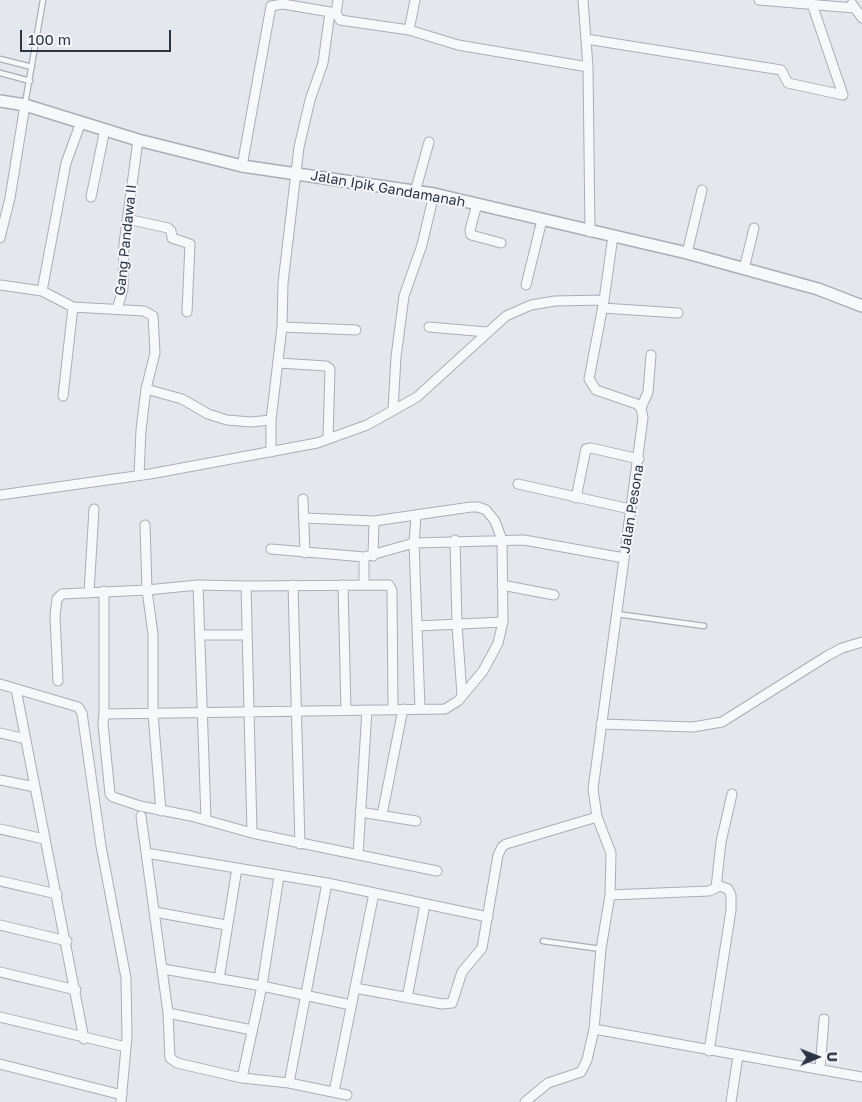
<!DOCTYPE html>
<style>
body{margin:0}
#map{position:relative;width:862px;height:1102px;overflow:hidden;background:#e4e7ec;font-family:"Golos Text",sans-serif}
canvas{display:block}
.north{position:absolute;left:792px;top:1032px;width:50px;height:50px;-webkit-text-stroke:4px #f4f6f9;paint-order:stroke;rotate:89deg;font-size:14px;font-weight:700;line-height:20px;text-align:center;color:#2b3445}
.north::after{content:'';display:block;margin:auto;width:18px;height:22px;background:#2b3445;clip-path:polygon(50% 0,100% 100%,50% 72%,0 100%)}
.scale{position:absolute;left:20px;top:30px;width:151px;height:22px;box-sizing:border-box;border:2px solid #2b3445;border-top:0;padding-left:6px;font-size:15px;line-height:18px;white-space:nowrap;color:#2b3445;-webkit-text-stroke:4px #f4f6f9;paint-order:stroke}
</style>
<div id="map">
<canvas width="862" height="1102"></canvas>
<div class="north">U</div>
<div class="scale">100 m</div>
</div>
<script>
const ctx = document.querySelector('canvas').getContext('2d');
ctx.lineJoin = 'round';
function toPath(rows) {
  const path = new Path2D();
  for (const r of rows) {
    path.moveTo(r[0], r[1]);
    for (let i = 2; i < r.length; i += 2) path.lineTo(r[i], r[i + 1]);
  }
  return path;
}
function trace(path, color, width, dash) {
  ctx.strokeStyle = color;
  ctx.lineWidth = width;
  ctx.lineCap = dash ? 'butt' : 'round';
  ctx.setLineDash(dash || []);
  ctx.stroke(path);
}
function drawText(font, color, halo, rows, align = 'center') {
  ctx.font = font + ' "Golos Text",sans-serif';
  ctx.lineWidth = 4;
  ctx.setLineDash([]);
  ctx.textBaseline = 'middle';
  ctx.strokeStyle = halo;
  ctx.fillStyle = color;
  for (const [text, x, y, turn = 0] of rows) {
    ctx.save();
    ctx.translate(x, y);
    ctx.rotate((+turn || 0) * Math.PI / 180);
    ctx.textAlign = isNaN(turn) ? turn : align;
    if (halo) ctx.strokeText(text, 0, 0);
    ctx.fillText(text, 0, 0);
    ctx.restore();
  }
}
const service = toPath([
 [0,59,32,67],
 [0,73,30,81],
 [25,104,43,0],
 [617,614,704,626],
 [543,941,601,949]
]);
const minor = toPath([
 [338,0,336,13,340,20,409,30,458,45,588,67],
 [583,0,588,67,590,232],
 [759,0,854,8],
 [812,4,843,95],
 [852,4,862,18],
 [409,30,415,0],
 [586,39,781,70,788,83,843,95],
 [242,166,271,6,283,4,336,13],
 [415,192,429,142],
 [91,197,105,129],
 [477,204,470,230,471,235,501,243],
 [127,219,168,228,171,231,172,238,190,244,187,312],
 [0,238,10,198,25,105],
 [687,253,702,190],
 [744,269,754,228],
 [0,285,42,291,73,307,144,311,153,316,155,353,146,389,141,430,139,475],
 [526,285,542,220],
 [42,291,66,163,81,122],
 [603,308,678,313],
 [117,309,123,289,124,244,138,140],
 [282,327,356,330],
 [429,327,487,332],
 [279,363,326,366,330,369,328,439],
 [146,389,182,399,208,414,227,420,251,422,271,420],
 [63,396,73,307],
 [641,408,648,392,651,355],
 [393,410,396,357,404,296,422,245,434,194],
 [271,452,271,420,282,327,283,283,299,147,310,100,323,63,330,12],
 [518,484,630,509],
 [0,495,150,474,317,443,367,425,417,397,506,316,531,305,555,301,604,300],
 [576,498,586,449,591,448,639,459],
 [303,499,305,553],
 [416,516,414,543,420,709],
 [304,518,374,521,471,507,478,507,486,510,495,521,502,540,503,622,498,643,483,671,458,701,445,709,104,714,103,724,110,794,113,797,140,806,191,816,252,833,437,871],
 [455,540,457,625,462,695],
 [271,549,364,557,414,543,524,540,624,558],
 [373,556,374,521],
 [364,584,364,557],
 [198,585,206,820],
 [293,585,300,844],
 [343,585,346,710],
 [502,585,554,595],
 [89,593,94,509],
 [417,626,503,622],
 [200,635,247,635],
 [58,681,55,616,57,599,62,594,147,590,145,525],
 [0,684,78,707,82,713,101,846,126,978,127,1037,121,1102],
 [16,689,84,1039],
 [104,714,104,591],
 [601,724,693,727,722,722,827,656,842,648,862,642],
 [0,733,26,739],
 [0,780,35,787],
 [161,811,153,714,153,634,147,590,198,585,246,586],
 [360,812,416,821],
 [382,815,403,709],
 [141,816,168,1013,170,1058,177,1063,242,1078,289,1083,347,1095],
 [0,829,44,839],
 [252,833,246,586,389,585,392,590,393,709],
 [146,853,327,883,488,917],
 [358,855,367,710],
 [0,881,57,894],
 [610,895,709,891,716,888,721,842,732,794],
 [155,912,226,925],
 [0,925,67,941],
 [163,969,262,986,351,1005],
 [0,972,76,990],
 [219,979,237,868],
 [355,988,442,1004,452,1003,462,972,482,948,498,855,502,847,506,844,597,817],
 [407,998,425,904],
 [168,1013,252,1030],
 [0,1017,126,1047],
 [594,1029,862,1077],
 [709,1051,731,910,731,895,728,889,717,885],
 [0,1064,122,1095],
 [820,1069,824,1019],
 [242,1078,262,986,279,876],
 [289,1083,327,883],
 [334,1092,374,893],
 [525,1102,548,1083,581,1072,587,1060,594,1029,601,949,610,895,611,853,597,817,593,789,643,418,641,408,637,404,596,390,589,379,604,300,613,236],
 [731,1102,738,1056]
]);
const tertiary = toPath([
 [0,101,25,105,138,140,242,166,434,194,687,253,818,289,862,306]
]);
trace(service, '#a9aeb7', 7);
trace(minor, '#a9aeb7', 11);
trace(tertiary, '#a9aeb7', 14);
trace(service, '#f7f8fa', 4.5);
trace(minor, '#f7f8fa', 9);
trace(tertiary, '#f7f8fa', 11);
drawText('14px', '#2b3445', '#f4f6f9', [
 ["Jalan Ipik Gandamanah",388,189,10],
 ["Gang Pandawa II",126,240,-84],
 ["Jalan Pesona",632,509,-81]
]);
</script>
